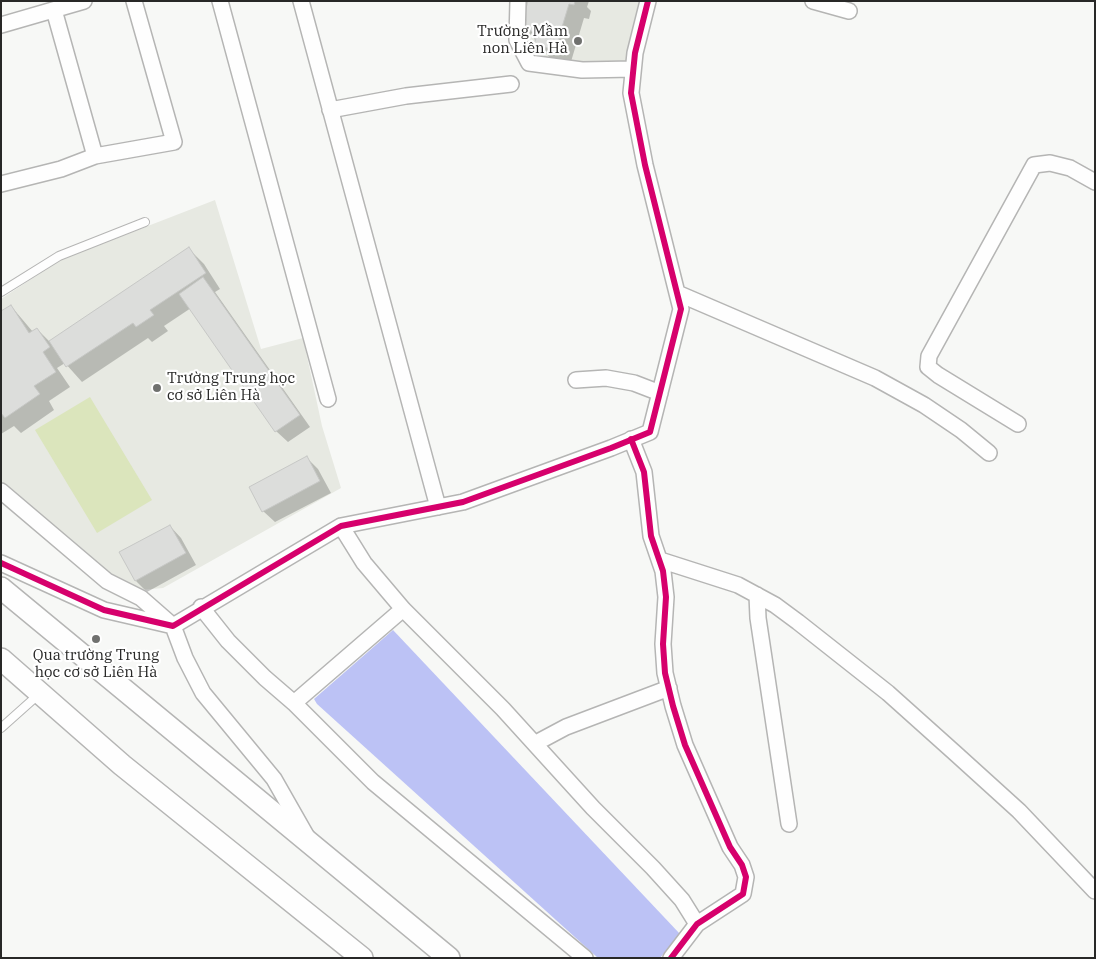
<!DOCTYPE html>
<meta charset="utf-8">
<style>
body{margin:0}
#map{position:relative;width:1096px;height:959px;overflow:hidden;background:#f7f8f6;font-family:"IBM Plex Serif",serif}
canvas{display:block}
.frame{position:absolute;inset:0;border:2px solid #282827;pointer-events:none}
</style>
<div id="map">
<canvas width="1096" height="959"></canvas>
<div class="frame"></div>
</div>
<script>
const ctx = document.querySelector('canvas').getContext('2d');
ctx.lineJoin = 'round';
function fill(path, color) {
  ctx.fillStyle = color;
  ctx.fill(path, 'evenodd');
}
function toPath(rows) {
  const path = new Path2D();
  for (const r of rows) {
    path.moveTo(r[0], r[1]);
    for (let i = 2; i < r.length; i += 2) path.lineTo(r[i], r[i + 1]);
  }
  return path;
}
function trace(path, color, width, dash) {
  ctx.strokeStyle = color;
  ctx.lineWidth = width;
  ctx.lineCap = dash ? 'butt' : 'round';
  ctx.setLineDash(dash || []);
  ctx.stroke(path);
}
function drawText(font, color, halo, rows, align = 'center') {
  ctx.font = font + ' "IBM Plex Serif",serif';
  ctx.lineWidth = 4.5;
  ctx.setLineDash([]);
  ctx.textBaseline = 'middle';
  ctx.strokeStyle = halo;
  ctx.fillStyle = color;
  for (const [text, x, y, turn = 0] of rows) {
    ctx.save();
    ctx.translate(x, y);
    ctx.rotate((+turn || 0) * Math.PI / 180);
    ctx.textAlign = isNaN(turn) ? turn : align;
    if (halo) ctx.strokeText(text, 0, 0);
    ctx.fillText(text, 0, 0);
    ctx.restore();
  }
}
fill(toPath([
 [522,1,644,1,624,66,532,60,520,28],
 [215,200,261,349,303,338,322,426,341,488,163,588,141,590,115,580,98,567,1,483,1,299,60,260]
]), '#e7e9e2');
fill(toPath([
 [90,397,152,500,97,533,35,430]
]), '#dbe5bc');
fill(toPath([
 [393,630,680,934,660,958,598,958,317,704,314,699]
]), '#bcc2f5');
fill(toPath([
 [529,1,589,1,587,7,591,11,589,19,584,18,570,65,551,59,525,28,527,21,524,19],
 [189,249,204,264,220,289,215,292,310,427,288,442,276,431,191,308,164,326,168,331,152,342,148,338,82,382,65,363,57,368,70,387,49,401,54,410,21,433,14,426,1,434,1,313,11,306,33,332,37,329,50,342],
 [307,458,318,469,331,493,275,522,263,511],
 [170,526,181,538,196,565,147,592,136,581]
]), '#0003');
const building = toPath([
 [528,1,575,1,574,5,569,4,555,50,534,44,538,33,523,29,526,20,523,19,528,1],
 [189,247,206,273,150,310,154,315,136,327,133,323,66,367,49,341,189,247],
 [203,277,300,415,275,432,179,294,203,277],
 [11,305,29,333,37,328,50,347,43,352,56,372,34,386,40,394,5,418,1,413,1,311,11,305],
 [307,456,320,481,262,512,249,487,307,456],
 [170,525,186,553,135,581,119,552,170,525]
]);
fill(building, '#dcdddb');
trace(building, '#c7c8c6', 1);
const lane = toPath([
 [1,292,59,256,145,222],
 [1,728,38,695]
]);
const street = toPath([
 [220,1,328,399],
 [301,1,438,507],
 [518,1,517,40,529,63,582,70,633,69],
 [813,1,849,11],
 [54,10,95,156],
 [1,25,84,1],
 [330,110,406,96,511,84],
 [1,184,61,169,95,156,174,142,134,1],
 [677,293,875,378,924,405,961,430,989,453],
 [576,380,606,378,634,383,660,393],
 [1018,424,938,375,928,367,929,356,1034,165,1050,163,1070,168,1095,182],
 [631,439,644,472,651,536,663,571,666,597,663,644,665,673,673,706,685,745,730,847,742,865,746,877,743,894,697,924,671,958],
 [1,491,107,581,141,598,173,626,185,658,203,693,274,779,307,837],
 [341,526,364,563,403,609,503,709,593,808,653,868,682,900,697,924],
 [660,560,738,585,775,605,798,622,888,693,955,753,1019,811,1095,891],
 [1,563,104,610,173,626,341,526,463,502,611,448,650,432,681,309,645,165,631,93,635,53,648,1],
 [757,595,758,618,789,824],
 [201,607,228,641,265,678,294,703,373,782,585,958],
 [294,703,403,609],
 [536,743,566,727,669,688]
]);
const secondary = toPath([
 [1,588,449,958],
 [1,659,122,765,362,958]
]);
trace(lane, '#b5b5b4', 10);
trace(street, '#b5b5b4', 18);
trace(secondary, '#b5b5b4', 24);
trace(lane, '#fefefe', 8);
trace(street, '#fefefe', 15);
trace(secondary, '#fefefe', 21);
trace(toPath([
 [631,439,644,472,651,536,663,571,666,597,663,644,665,673,673,706,685,745,730,847,742,865,746,877,743,894,697,924,671,958],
 [1,563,104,610,173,626,341,526,463,502,611,448,650,432,681,309,645,165,631,93,635,53,648,1]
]), '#d6006c', 6);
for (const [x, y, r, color] of [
 [578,41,5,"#70716f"],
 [157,388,5,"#70716f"],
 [96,639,5,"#70716f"]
]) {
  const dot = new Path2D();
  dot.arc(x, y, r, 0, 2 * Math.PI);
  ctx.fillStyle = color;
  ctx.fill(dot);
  trace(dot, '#fff', 2);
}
drawText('15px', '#282827', '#fff', [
 ["Trường Mầm",568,32],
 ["non Liên Hà",568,49],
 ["Trường Trung học",167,379,"left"],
 ["cơ sở Liên Hà",167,396,"left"],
 ["Qua trường Trung",96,656,"center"],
 ["học cơ sở Liên Hà",96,673,"center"]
], 'right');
</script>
